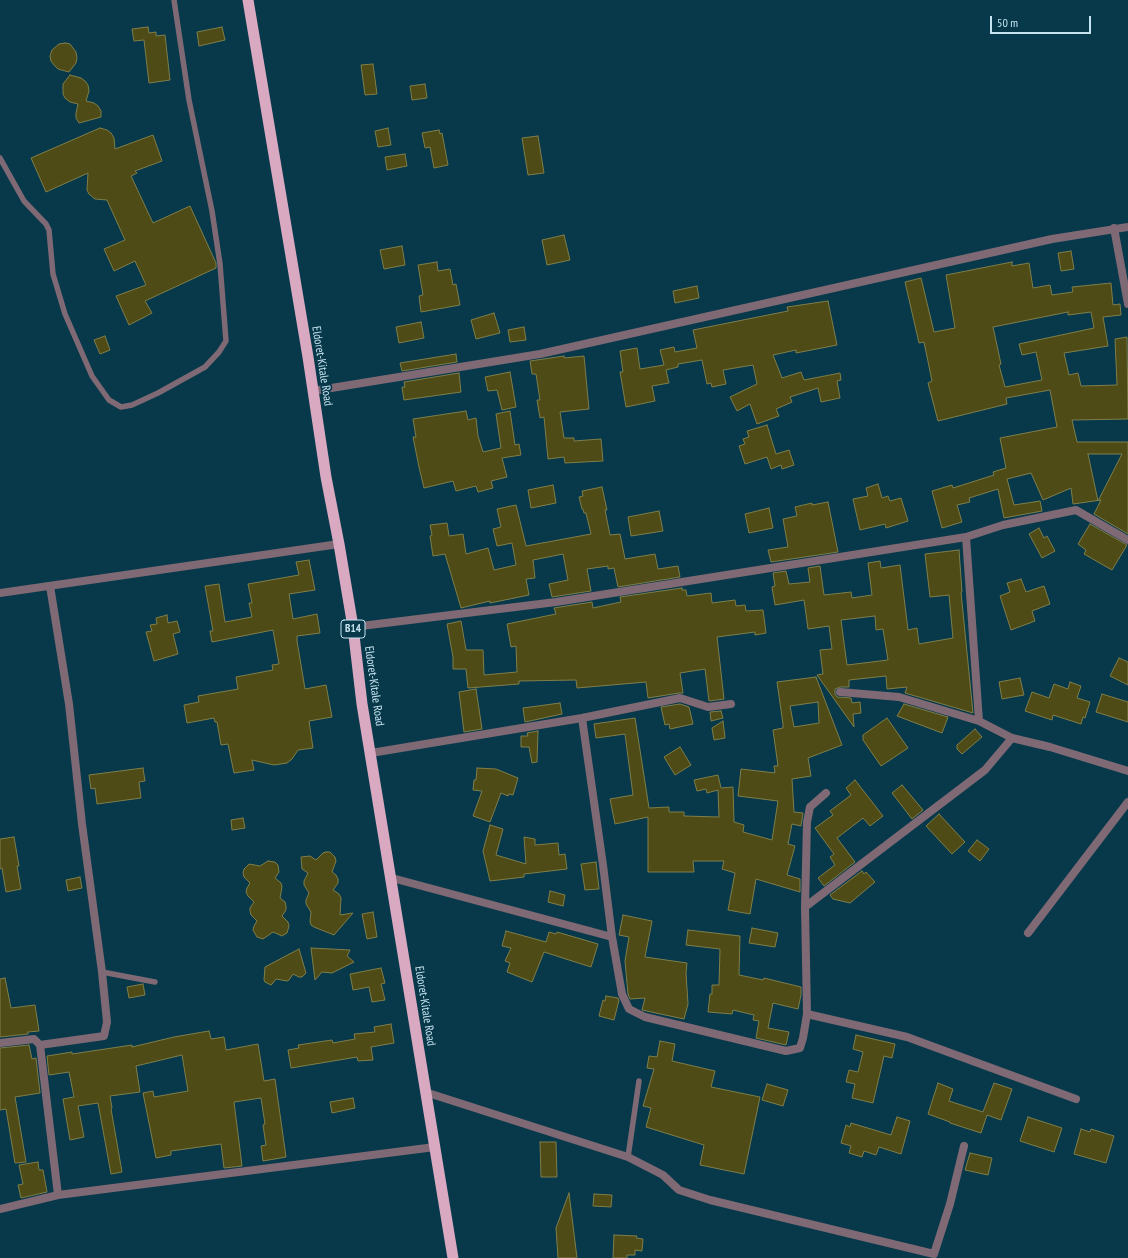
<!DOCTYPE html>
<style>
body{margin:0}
#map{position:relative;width:1128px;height:1258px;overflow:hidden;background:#07394a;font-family:"PT Sans Narrow",sans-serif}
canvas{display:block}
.scale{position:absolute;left:990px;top:16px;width:101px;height:18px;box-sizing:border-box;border:2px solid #c6e3f0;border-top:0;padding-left:5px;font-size:12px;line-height:14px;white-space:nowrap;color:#c6e3f0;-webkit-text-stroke:3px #07394a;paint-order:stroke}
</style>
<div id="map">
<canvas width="1128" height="1258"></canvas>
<div class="scale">50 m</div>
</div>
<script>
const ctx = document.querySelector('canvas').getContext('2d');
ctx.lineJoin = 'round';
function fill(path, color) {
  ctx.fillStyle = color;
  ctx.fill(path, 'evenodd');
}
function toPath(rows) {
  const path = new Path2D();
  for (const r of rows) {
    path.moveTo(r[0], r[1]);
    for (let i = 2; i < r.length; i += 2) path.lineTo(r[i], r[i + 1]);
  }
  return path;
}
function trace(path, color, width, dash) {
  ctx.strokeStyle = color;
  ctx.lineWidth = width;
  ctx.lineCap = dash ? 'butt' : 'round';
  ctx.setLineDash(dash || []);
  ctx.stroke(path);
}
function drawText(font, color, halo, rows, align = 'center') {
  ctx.font = font + ' "PT Sans Narrow",sans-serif';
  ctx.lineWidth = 3.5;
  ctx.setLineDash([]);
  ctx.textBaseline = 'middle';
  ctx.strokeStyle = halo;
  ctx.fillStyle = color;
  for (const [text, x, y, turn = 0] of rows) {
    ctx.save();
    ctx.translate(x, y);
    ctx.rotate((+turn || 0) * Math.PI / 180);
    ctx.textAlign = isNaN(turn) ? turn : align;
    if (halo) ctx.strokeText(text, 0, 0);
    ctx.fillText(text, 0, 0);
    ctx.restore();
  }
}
const building = toPath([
 [148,27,149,33,156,32,156,36,165,35,170,80,149,83,144,40,134,41,132,29,148,27],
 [222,27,225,40,199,46,197,32,222,27],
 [65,43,70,44,76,52,77,58,76,63,69,72,58,69,54,65,51,61,50,56,52,50,59,44,65,43],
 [373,64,377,94,365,95,361,65,373,64],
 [70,75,81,78,85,81,88,85,89,91,86,101,94,103,98,106,101,111,101,117,79,123,76,118,76,113,78,104,70,102,65,98,63,94,63,84,70,75],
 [425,84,427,98,412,100,410,86,425,84],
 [100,128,107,130,111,133,114,138,115,149,153,135,162,161,135,171,137,173,131,176,153,223,190,206,216,263,216,268,145,301,152,313,129,325,116,296,146,285,135,261,114,271,104,249,125,240,107,200,95,199,89,194,87,190,88,173,46,192,31,158,100,128],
 [388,128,391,145,378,147,375,131,388,128],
 [439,130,440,134,442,133,448,165,434,168,430,147,425,148,422,133,439,130],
 [538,136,544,173,528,175,522,138,538,136],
 [405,154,407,166,387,170,385,157,405,154],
 [564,235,570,260,547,265,542,240,564,235],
 [402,246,405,265,384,269,380,250,402,246],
 [1071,251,1074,269,1061,271,1058,253,1071,251],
 [437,262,438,271,450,269,453,285,456,284,460,305,421,312,419,296,423,295,418,265,437,262],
 [1012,262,1012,266,1029,263,1033,288,1050,285,1052,295,1073,292,1072,287,1111,283,1113,305,1120,304,1121,315,1103,317,1108,346,1064,353,1069,375,1078,373,1081,386,1117,385,1115,339,1127,337,1128,419,1072,420,1077,442,1128,442,1128,534,1094,514,1101,500,1073,504,1071,488,1043,500,1031,473,1007,479,1014,505,1040,501,1042,511,1004,518,998,489,969,498,970,502,957,505,962,522,942,528,932,491,952,485,953,488,994,475,993,472,1006,468,1000,438,1057,427,1050,390,1006,398,1007,404,938,421,928,383,932,381,924,342,919,343,905,282,921,278,934,332,955,328,946,275,1012,262],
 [1068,312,1068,315,1091,312,1094,328,1019,344,1022,355,1036,352,1042,380,1005,387,999,365,1001,364,993,327,1068,312],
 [1088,454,1122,454,1098,501,1088,454],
 [697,286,699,298,675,303,673,291,697,286],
 [828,301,837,345,796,353,796,350,773,355,782,378,801,372,804,380,840,373,841,380,837,381,840,398,821,402,818,388,790,397,792,402,776,409,779,416,757,424,750,404,737,411,730,397,757,384,753,365,723,370,726,384,712,387,711,383,707,384,702,360,678,364,678,367,666,370,669,383,652,386,655,401,626,407,620,372,623,372,620,351,637,348,640,369,664,365,660,350,674,347,675,352,697,348,693,330,788,311,787,307,828,301],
 [494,313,500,333,476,339,471,320,494,313],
 [421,322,424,338,399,343,396,327,421,322],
 [524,327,526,340,510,342,508,330,524,327],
 [105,336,110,350,100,354,94,340,105,336],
 [456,354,457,362,402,371,400,363,456,354],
 [564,356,564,358,584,356,589,409,560,412,564,438,574,438,574,441,601,439,603,461,565,463,564,457,548,459,544,417,540,418,537,400,540,400,536,374,532,374,530,361,564,356],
 [510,372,516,407,502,410,497,390,488,391,485,377,510,372],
 [459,373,461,392,404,400,402,387,405,387,404,382,459,373],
 [466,411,468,420,476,418,478,436,483,452,501,448,496,414,510,411,515,445,519,444,521,455,502,458,507,477,491,481,493,488,478,492,476,486,456,491,453,481,424,488,419,467,413,437,416,437,413,419,466,411],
 [767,425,776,454,789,450,794,465,782,469,781,465,771,469,767,457,745,464,739,446,745,444,743,439,749,437,747,431,767,425],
 [878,484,882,498,888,496,890,501,901,498,908,521,886,528,885,524,860,530,853,499,868,496,866,488,878,484],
 [553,485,556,503,531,508,528,490,553,485],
 [602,487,607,510,605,510,610,535,620,534,625,559,655,554,658,569,678,566,680,577,618,587,614,568,608,569,608,566,587,569,591,591,552,597,549,584,568,580,563,554,533,560,535,578,526,579,529,595,490,603,490,601,461,608,445,554,433,556,430,536,432,535,430,525,447,523,449,536,463,534,466,554,488,548,494,570,516,565,512,543,497,546,493,529,501,527,497,509,516,505,526,546,591,534,586,513,584,513,583,509,582,509,579,497,583,496,582,491,602,487],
 [828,502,838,552,771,562,768,550,788,547,783,519,797,516,795,507,812,503,812,505,828,502],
 [769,508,773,528,749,533,745,514,769,508],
 [659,511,663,531,631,536,628,517,659,511],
 [1090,524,1127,545,1112,570,1084,554,1086,550,1078,544,1090,524],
 [1039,528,1044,538,1047,536,1055,551,1042,558,1029,534,1039,528],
 [959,550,962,592,961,592,973,713,905,693,907,687,887,689,886,676,849,680,849,687,840,687,835,689,835,694,837,697,851,698,852,703,860,702,861,713,853,714,854,727,817,675,823,674,820,650,832,649,829,626,808,629,804,600,775,605,772,587,775,586,773,573,786,571,789,584,810,582,808,568,820,566,824,595,851,592,852,598,872,595,868,563,880,561,881,568,900,565,908,630,917,628,919,644,953,638,949,595,930,597,925,554,959,550],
 [875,616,876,630,883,629,888,660,847,665,841,620,875,616],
 [309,560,315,590,289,594,293,619,317,614,320,633,297,636,297,641,305,689,326,685,332,717,309,721,313,748,298,750,292,759,287,763,274,765,252,760,254,770,234,773,228,744,221,745,217,722,215,722,214,718,187,723,184,705,199,702,198,696,238,689,236,677,273,670,272,665,279,664,273,630,212,642,210,631,213,631,205,586,219,584,225,622,252,617,249,603,252,603,248,584,299,575,296,562,309,560],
 [1021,579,1026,592,1044,586,1050,604,1032,611,1035,621,1011,630,1000,596,1010,592,1007,583,1021,579],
 [682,588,682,590,686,590,687,596,711,593,712,603,735,600,736,606,745,605,746,611,763,610,766,633,755,635,755,632,717,637,724,699,709,701,705,669,680,673,683,693,679,693,648,698,646,682,577,688,576,680,519,681,519,684,468,688,466,669,453,669,453,657,447,624,461,621,466,650,483,650,484,675,517,672,516,646,511,647,507,624,556,614,554,608,592,602,593,608,621,602,620,597,682,588],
 [167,615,168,623,177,621,180,632,173,634,178,654,154,661,146,632,152,631,150,625,157,624,156,618,167,615],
 [1119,658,1128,662,1128,685,1110,676,1119,658],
 [816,677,842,745,808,758,811,776,792,779,794,812,803,813,801,826,792,824,788,844,795,846,787,875,800,879,800,892,756,879,750,914,728,910,735,873,722,869,724,861,693,861,694,872,648,872,648,817,615,824,610,799,633,795,625,734,596,738,594,724,635,718,649,808,669,807,669,812,684,812,684,816,719,817,718,790,707,793,706,789,697,791,694,780,718,775,721,788,733,787,734,822,744,825,743,832,772,840,778,801,738,796,741,769,775,773,774,766,778,766,773,730,783,728,783,724,777,682,816,677],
 [818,702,819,723,794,727,790,706,818,702],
 [1020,678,1024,695,1002,699,999,682,1020,678],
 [1070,682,1081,686,1077,698,1090,702,1085,718,1083,717,1081,724,1053,715,1052,720,1025,711,1032,692,1049,698,1054,684,1068,689,1070,682],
 [476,689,482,729,464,732,459,692,476,689],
 [1102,694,1128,702,1128,722,1096,712,1102,694],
 [560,703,562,714,525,722,523,708,560,703],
 [680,704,689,707,693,724,670,729,669,724,665,725,661,707,680,704],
 [904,704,948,717,942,733,897,716,904,704],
 [721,711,723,718,711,721,710,712,721,711],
 [887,718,908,748,881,766,863,740,863,735,887,718],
 [723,721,725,738,714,740,712,728,723,721],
 [975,729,982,737,962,754,957,749,957,745,975,729],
 [538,731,537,762,532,763,529,747,521,747,521,736,528,736,527,733,538,731],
 [680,747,691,765,675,775,664,757,680,747],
 [143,768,145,781,139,782,141,798,97,804,95,788,91,789,89,775,143,768],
 [477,768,496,769,518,778,513,795,509,794,508,796,501,793,490,822,473,816,482,791,473,790,474,780,476,780,477,768],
 [855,780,883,816,870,826,863,818,837,838,855,862,824,886,818,878,835,865,830,857,834,854,815,828,833,815,830,811,851,795,846,788,855,780],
 [902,785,923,810,912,819,892,793,902,785],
 [939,814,965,842,952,854,926,826,939,814],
 [243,818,245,828,232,830,231,820,243,818],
 [490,825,503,829,496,855,526,864,524,837,535,839,535,845,558,843,559,855,565,854,567,869,524,874,524,877,490,881,483,851,490,825],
 [14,837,19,866,17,866,21,889,6,892,2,868,0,869,0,839,14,837],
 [977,840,989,849,980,861,968,851,977,840],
 [326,852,330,852,335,857,336,861,332,872,336,875,338,879,338,883,333,890,339,894,341,898,340,915,353,913,334,935,314,927,311,925,310,921,311,912,306,904,306,900,309,893,304,885,304,881,308,873,302,869,301,857,310,856,316,860,323,853,326,852],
 [268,861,275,862,278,865,279,872,275,878,281,883,282,887,280,898,285,902,286,906,286,910,282,916,288,922,289,926,287,933,282,936,273,932,263,939,257,937,253,930,254,926,257,921,251,915,250,911,250,908,254,902,248,896,246,892,247,888,250,883,244,877,243,873,244,869,249,864,260,866,268,861],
 [596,862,599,889,585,890,581,864,596,862],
 [862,871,864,874,866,872,875,882,850,903,833,899,830,895,862,871],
 [80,877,82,888,68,891,66,880,80,877],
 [550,891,565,895,563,906,548,902,550,891],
 [373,912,377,937,367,939,362,914,373,912],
 [623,915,652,921,645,957,687,963,686,973,688,1004,684,1019,642,1010,645,998,630,999,628,994,625,961,629,937,619,935,623,915],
 [752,928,778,933,775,947,749,943,752,928],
 [688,930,740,936,739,975,763,980,764,978,801,987,801,995,798,1009,773,1003,768,1028,789,1032,786,1045,756,1038,759,1021,753,1020,754,1015,733,1010,732,1014,708,1012,710,994,712,994,712,985,719,985,720,949,686,945,688,930],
 [506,931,546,942,549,932,556,934,557,932,598,944,591,967,544,952,532,982,507,972,510,963,505,961,511,948,502,946,506,931],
 [311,948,350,950,347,956,354,962,332,973,322,972,315,980,311,948],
 [299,949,306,973,302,977,299,977,293,974,289,980,287,981,276,979,273,983,271,985,265,982,264,980,265,967,299,949],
 [381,968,385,983,381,984,385,1000,372,1002,369,987,353,990,350,974,381,968],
 [5,978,11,1008,35,1005,39,1031,28,1032,28,1034,0,1037,0,979,5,978],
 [143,984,145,995,129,998,127,987,143,984],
 [606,996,618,998,619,1000,614,1020,599,1016,603,1000,605,1001,606,996],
 [391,1024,394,1043,371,1047,373,1060,358,1061,357,1057,291,1068,288,1050,299,1048,298,1045,332,1040,333,1043,355,1039,354,1034,375,1032,374,1027,391,1024],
 [209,1031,211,1039,224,1037,226,1050,258,1044,264,1081,275,1079,286,1157,263,1161,261,1146,266,1145,263,1125,265,1124,261,1098,234,1102,242,1166,224,1168,221,1144,171,1151,171,1155,156,1158,143,1093,153,1091,154,1097,188,1091,182,1055,136,1066,140,1092,110,1096,112,1108,111,1109,122,1172,111,1174,98,1103,78,1106,84,1137,70,1140,63,1099,74,1097,69,1072,49,1075,47,1056,72,1052,72,1054,132,1045,132,1047,174,1037,209,1031],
 [856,1035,895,1044,892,1058,884,1056,873,1103,852,1098,855,1084,846,1082,849,1070,858,1072,863,1052,853,1049,856,1035],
 [660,1041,675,1044,672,1061,715,1071,711,1087,760,1097,744,1174,700,1165,704,1145,646,1127,651,1108,643,1106,654,1069,647,1068,649,1056,657,1057,660,1041],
 [29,1045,32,1059,36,1058,40,1093,15,1097,26,1162,15,1163,6,1109,0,1110,0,1048,29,1045],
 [938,1083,953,1089,949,1101,983,1112,994,1083,1012,1089,1001,1120,987,1115,981,1133,950,1123,950,1122,928,1114,938,1083],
 [767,1084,788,1090,783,1106,762,1100,767,1084],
 [353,1098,355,1108,332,1113,330,1102,353,1098],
 [897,1117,910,1121,901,1154,879,1147,876,1155,864,1151,862,1157,849,1153,851,1146,841,1143,846,1125,850,1127,851,1123,891,1135,897,1117],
 [1028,1117,1062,1128,1054,1152,1020,1141,1028,1117],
 [1081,1129,1090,1132,1091,1129,1114,1136,1106,1163,1074,1154,1081,1129],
 [540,1142,556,1142,557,1177,541,1177,540,1142],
 [970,1153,992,1158,988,1175,965,1170,970,1153],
 [38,1162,39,1170,43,1170,47,1192,21,1198,18,1185,23,1184,19,1165,38,1162],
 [569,1193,577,1258,558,1258,556,1228,569,1193],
 [594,1194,612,1195,611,1207,593,1206,594,1194],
 [614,1235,637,1236,636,1238,643,1239,642,1251,635,1250,635,1255,627,1255,627,1258,613,1258,614,1235]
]);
fill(building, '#4e4b17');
trace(building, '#7f7e4a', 1);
trace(toPath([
 [0,158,24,201,46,224,49,230,53,274,65,314,92,376,109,400,121,407,132,405,158,393,205,367,219,352,226,341,220,264,212,211,189,100,174,0],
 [102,972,155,982],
 [628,1157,639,1081]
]), '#7f6974', 5.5);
trace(toPath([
 [1114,228,1128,304],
 [313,391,540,354,1052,239,1128,227],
 [966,537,979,721,1012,738],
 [0,593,339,544],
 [353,627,556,602,966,537,1003,525,1076,510,1128,540],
 [840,692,899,697,979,721],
 [582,718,603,865,612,937,622,994,629,1009,645,1017,786,1051,800,1048,803,1038,807,1014,805,907,807,822,810,807,826,793],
 [371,753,582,718,680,698,708,707,731,704],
 [392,878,612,937],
 [805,907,985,770,1012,738,1050,747,1128,771],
 [1028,933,1128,802],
 [807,1014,907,1037,1076,1099],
 [0,1043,34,1039,40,1045,58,1195],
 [40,1045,104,1036,107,1022,102,972,82,824,69,704,50,586],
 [425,1092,628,1157,663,1175,679,1190,710,1200,934,1254,950,1204,964,1146],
 [0,1209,58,1195,435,1147]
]), '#7f6974', 8);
trace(toPath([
 [248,0,308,357,326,477,339,544,353,627,362,704,453,1258]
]), '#d9a8c1', 11);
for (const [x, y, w] of [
 [353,629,24]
]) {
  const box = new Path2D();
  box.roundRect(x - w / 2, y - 9, w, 18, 3);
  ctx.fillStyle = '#07394a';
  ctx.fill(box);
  trace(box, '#c6e3f0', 1);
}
drawText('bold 11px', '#c6e3f0', null, [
 ["B14",353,629]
]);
drawText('12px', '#c6e3f0', '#07394a', [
 ["Eldoret-Kitale Road",322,366,81],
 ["Eldoret-Kitale Road",374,686,82],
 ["Eldoret-Kitale Road",425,1006,81]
]);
</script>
